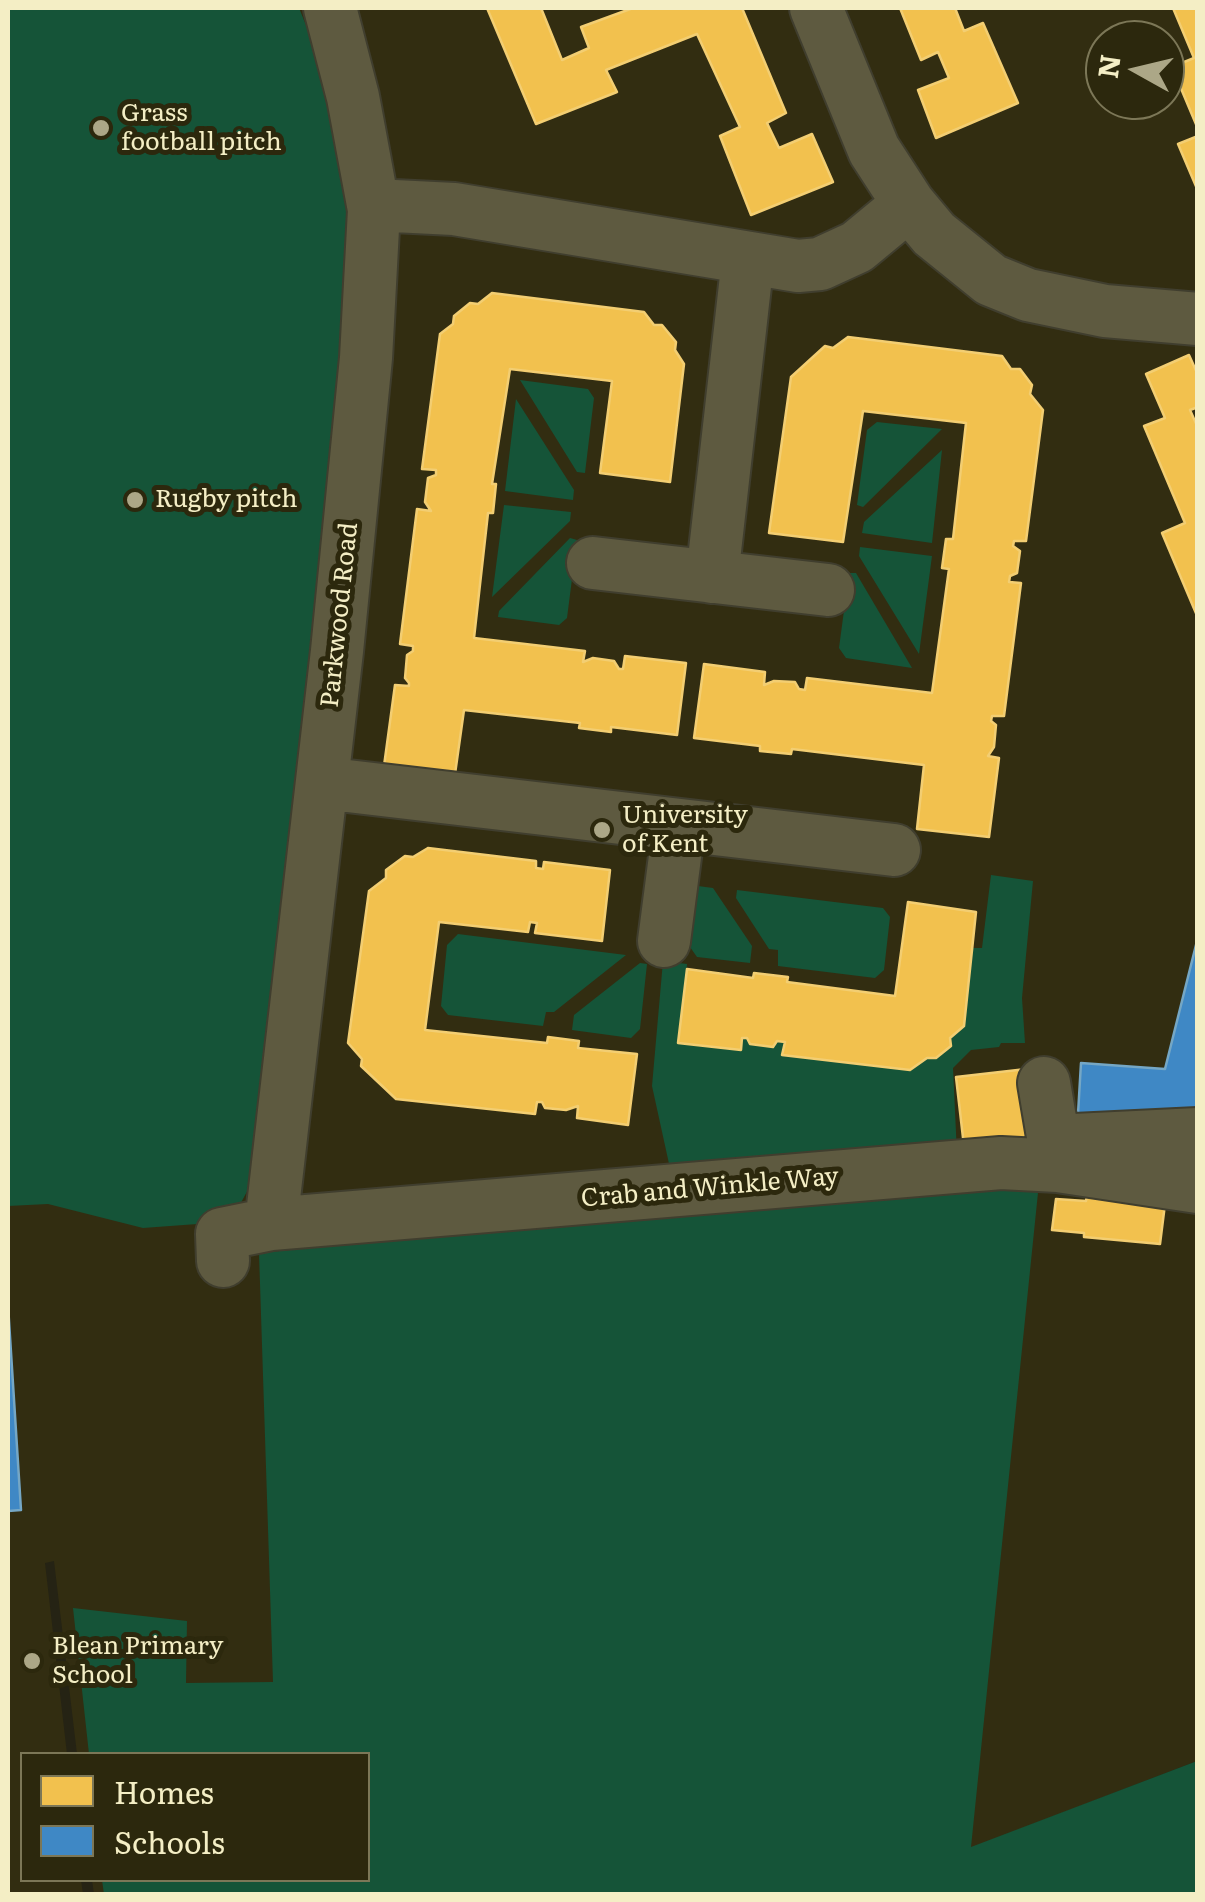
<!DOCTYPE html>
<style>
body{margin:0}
#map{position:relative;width:1205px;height:1902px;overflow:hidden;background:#252314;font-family:Literata,serif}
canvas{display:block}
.frame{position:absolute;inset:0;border:10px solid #f4eec5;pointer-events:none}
.legend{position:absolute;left:20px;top:1752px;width:350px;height:130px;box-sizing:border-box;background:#2c280d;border:2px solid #7c7757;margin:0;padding:12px 18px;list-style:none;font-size:30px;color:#f4eec5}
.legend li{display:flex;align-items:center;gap:20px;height:50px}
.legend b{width:50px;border:2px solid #7c7757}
.north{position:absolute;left:1085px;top:20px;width:100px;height:100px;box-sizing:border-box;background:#2c280d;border:2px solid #7c7757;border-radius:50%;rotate:278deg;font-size:28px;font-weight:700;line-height:40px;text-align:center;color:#f4eec5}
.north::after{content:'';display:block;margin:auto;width:35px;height:45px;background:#aca787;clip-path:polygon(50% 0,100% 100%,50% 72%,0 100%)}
</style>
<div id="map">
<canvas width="1205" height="1902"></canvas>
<div class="frame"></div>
<ul class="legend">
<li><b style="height:28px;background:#f2c14e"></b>Homes</li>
<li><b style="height:28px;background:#3f88c5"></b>Schools</li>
</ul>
<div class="north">N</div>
</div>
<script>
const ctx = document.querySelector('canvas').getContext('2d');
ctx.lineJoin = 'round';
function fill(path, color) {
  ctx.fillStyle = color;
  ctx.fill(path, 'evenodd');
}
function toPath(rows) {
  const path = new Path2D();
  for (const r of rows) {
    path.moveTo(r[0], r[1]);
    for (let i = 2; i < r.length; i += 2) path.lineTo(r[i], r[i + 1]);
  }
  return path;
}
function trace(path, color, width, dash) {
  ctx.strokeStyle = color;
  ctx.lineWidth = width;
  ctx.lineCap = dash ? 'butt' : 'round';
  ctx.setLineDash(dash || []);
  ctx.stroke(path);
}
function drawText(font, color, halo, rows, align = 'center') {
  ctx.font = font + ' Literata,serif';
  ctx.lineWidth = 10;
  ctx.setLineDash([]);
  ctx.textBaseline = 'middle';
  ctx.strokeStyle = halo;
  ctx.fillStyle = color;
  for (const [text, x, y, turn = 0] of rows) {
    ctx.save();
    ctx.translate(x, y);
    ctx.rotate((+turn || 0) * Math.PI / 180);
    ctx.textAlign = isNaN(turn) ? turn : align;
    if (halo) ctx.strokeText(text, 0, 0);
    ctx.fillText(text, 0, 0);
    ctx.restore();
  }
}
fill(toPath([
 [8,8,1197,8,1197,1761,971,1848,832,1894,94,1894,92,1880,368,1880,368,1754,77,1754,54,1561,45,1563,67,1754,22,1754,22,1880,81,1880,83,1894,8,1894],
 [1105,40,1165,40,1165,100,1105,100]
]), '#322d11');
fill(toPath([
 [8,8,299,8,327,76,351,197,350,279,258,1171,236,1212,211,1223,143,1228,48,1204,8,1206],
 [520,380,588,389,594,398,585,473,577,472],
 [516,399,574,490,573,500,505,491],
 [877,422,942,429,863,507,857,505,867,430],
 [942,450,932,543,862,533,864,522],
 [504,505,571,512,570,521,492,597],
 [570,538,577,540,567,618,559,625,498,617,499,611],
 [860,547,932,556,919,654,859,556],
 [849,573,856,573,912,668,846,658,839,648],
 [991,875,1033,881,1022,998,1025,1043,1001,1043,999,1047,971,1050,953,1068,957,1154,673,1182,652,1086,663,961,687,964,679,1043,740,1050,742,1038,747,1038,750,1044,772,1047,777,1041,785,1042,783,1055,910,1070,927,1058,937,1058,950,1046,950,1038,964,1026,972,948,982,948],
 [698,886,713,888,752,946,750,963,697,957,690,947],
 [737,890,883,908,890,917,884,970,875,978,778,966,778,950,769,949,736,898],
 [458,934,626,955,554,1012,546,1012,543,1026,448,1015,441,1006,447,945],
 [640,963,647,964,640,1029,631,1038,572,1030,574,1015],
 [989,1182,1039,1183,971,1847,1197,1761,1197,1894,104,1894,102,1880,368,1880,368,1754,89,1754,73,1608,187,1621,186,1683,273,1682,259,1253]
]), '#155438');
const homes = toPath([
 [487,8,541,8,562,60,589,48,581,27,633,8,742,8,786,113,767,123,779,148,812,134,833,182,751,215,720,136,740,127,697,34,606,70,617,92,536,124,487,8],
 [900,8,955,8,964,31,983,23,1018,103,936,138,918,90,949,78,938,52,921,60,900,8],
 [1173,8,1198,8,1198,129,1172,67,1194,58,1173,8],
 [1198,136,1198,191,1178,144,1198,136],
 [492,293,644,312,654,325,662,325,676,342,675,350,684,364,670,482,600,473,612,381,510,369,492,484,496,484,493,513,488,513,474,638,585,651,583,662,593,658,614,661,619,669,623,669,625,656,686,663,677,735,611,727,611,732,579,728,580,723,464,710,455,774,384,766,395,685,409,686,409,683,405,678,407,655,413,651,413,646,400,644,417,509,431,511,425,502,428,478,436,475,436,470,422,469,440,334,453,324,454,316,470,303,478,304,492,293],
 [848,337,1002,356,1011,369,1020,369,1032,385,1030,394,1043,410,1026,541,1014,541,1013,546,1020,551,1017,573,1010,576,1009,582,1021,583,1004,716,992,716,991,721,996,725,994,747,988,756,999,758,989,837,917,829,924,765,792,749,791,754,760,751,760,746,694,738,704,664,765,672,764,685,774,681,795,682,799,689,805,690,807,678,932,693,949,569,942,568,946,539,953,539,966,423,863,411,843,542,769,533,791,377,825,346,833,348,848,337],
 [1189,355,1198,375,1198,407,1190,410,1198,428,1198,618,1162,533,1185,523,1144,426,1165,418,1146,374,1189,355],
 [428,848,536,861,536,868,543,869,544,862,610,870,602,941,535,933,537,923,530,922,528,932,439,922,425,1030,547,1043,548,1037,579,1041,578,1048,637,1054,628,1125,577,1118,578,1106,566,1110,545,1108,542,1102,537,1102,535,1114,396,1099,361,1066,362,1059,348,1043,369,891,386,878,386,870,405,856,413,857,428,848],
 [908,902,976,912,964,1026,950,1038,951,1046,936,1058,927,1058,910,1070,782,1055,785,1042,777,1041,773,1047,750,1044,747,1038,742,1038,741,1050,678,1043,687,969,753,978,754,973,788,977,787,982,895,996,908,902],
 [1035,1068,1044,1146,965,1155,956,1077,1035,1068],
 [1087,1196,1165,1204,1160,1244,1084,1237,1084,1233,1052,1230,1056,1199,1086,1201,1087,1196]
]);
fill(homes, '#f2c14e');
trace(homes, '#f3ce72', 2.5);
const schools = toPath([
 [1198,937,1198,1121,1078,1114,1081,1063,1165,1069,1198,937],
 [8,1305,21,1510,8,1511,8,1305]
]);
fill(schools, '#3f88c5');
trace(schools, '#75a7c5', 2.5);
const minor = toPath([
 [816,8,874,150,909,204,934,234,991,280,1028,295,1105,311,1198,319],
 [374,210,394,206,454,209,798,266,820,264,857,247,909,204],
 [593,563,828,590],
 [712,577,748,259],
 [322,783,894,850],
 [664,941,679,826],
 [1044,1083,1058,1166],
 [1054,1141,1198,1134],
 [271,1224,337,651,366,358,374,210,353,97,330,8],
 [223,1261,222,1234,271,1224,1001,1163,1058,1166,1198,1187]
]);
trace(minor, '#403e2e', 56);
trace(minor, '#5e5a40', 52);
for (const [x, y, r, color] of [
 [101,128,10,"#aca787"],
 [135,500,10,"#aca787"],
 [602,830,10,"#aca787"],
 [32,1661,10,"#aca787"]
]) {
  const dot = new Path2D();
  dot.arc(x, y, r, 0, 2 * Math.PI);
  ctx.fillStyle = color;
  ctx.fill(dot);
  trace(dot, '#2c280d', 4);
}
drawText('25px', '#f4eec5', '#2c280d', [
 ["Grass",121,114],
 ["football pitch",121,143],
 ["Rugby pitch",155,500],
 ["University",622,816],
 ["of Kent",622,845],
 ["Blean Primary",52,1647],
 ["School",52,1676]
], 'left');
drawText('25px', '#f4eec5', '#2c280d', [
 ["Parkwood Road",340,615,-84],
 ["Crab and Winkle Way",710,1188,-5]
]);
</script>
